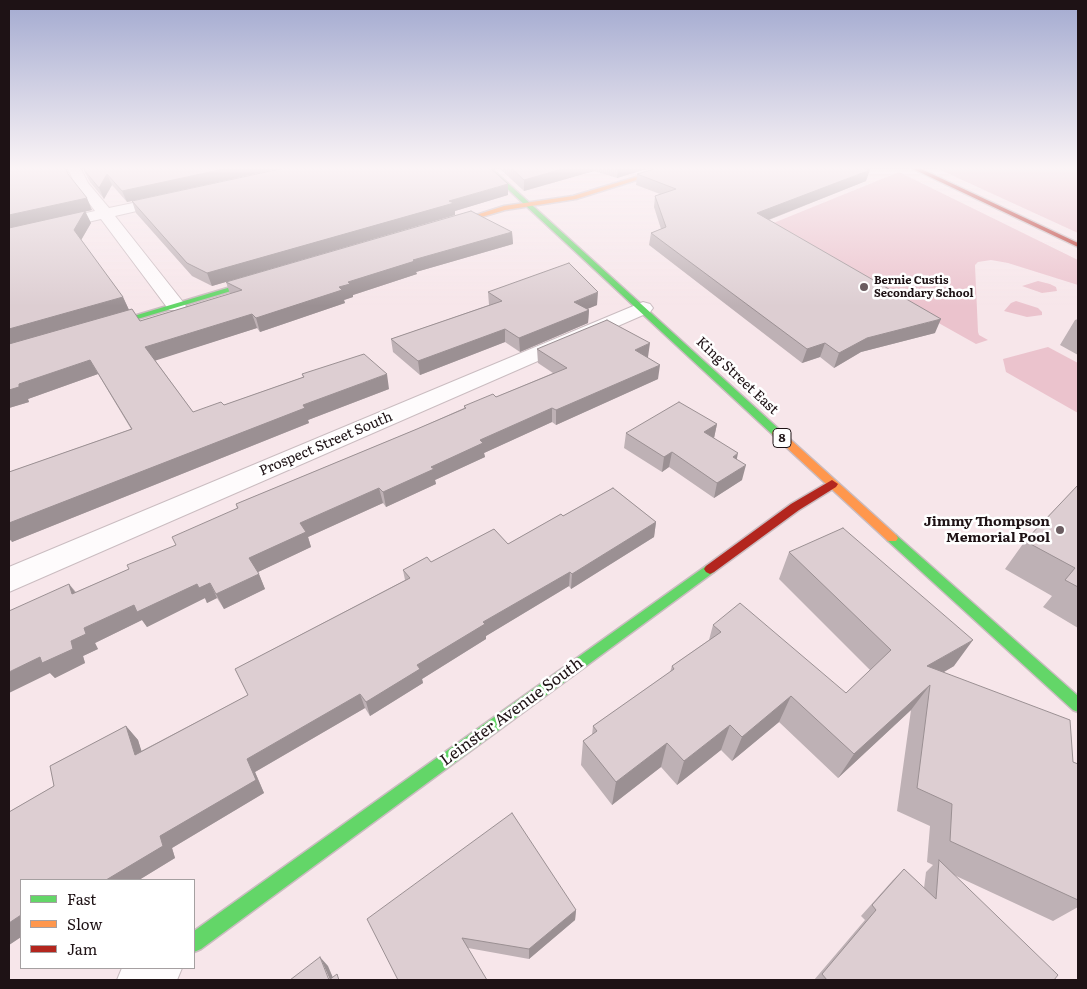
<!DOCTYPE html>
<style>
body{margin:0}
#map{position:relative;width:1087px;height:989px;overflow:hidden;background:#f7e6ea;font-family:Literata,serif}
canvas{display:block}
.frame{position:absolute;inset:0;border:10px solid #1e1215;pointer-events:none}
.legend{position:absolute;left:20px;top:879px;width:175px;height:90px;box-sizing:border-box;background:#fff;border:1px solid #a5a0a1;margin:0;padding:6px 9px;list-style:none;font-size:15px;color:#1e1215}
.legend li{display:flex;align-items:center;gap:10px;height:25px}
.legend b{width:25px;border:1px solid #a5a0a1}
</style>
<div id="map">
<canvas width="1087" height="989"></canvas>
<div class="frame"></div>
<ul class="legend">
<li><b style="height:6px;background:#63d668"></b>Fast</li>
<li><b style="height:6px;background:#ff974d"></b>Slow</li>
<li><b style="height:6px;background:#b3261e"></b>Jam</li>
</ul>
</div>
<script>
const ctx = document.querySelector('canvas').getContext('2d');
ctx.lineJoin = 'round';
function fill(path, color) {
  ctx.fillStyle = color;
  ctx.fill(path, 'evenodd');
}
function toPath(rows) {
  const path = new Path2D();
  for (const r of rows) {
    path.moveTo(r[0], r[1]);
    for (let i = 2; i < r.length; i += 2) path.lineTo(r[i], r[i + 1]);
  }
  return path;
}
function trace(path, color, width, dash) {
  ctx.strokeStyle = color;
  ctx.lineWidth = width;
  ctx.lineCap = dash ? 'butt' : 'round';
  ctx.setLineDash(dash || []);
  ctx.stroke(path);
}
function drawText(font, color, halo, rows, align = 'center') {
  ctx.font = font + ' Literata,serif';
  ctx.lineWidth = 5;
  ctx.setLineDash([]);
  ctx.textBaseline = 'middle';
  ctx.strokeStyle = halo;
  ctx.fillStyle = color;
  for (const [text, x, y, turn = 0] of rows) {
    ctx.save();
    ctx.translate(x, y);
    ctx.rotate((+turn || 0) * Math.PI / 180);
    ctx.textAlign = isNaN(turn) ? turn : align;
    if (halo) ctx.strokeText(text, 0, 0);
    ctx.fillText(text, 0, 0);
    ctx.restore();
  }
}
fill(toPath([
 [934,167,1078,167,1078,233,947,173],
 [899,172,1078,260,1078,285,1008,263,991,260,978,262,975,265,978,332,979,335,988,340,976,344,766,226],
 [1038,281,1050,284,1056,287,1057,291,1042,293,1022,286],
 [1016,301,1038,308,1042,312,1042,315,1027,317,1004,311,1011,303],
 [1048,347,1078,363,1078,413,1006,372,1003,359]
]), '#ebc3cd');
const street = toPath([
 [67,167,80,167,88,183,109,208,171,195,176,196,178,199,176,202,115,216,183,302,186,306,183,310,169,310,101,219,9,240,9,230,95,211,75,184,67,167],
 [643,302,650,304,653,308,650,312,9,592,9,567,643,302],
 [122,968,182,968,177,980,117,980,122,968]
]);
const fast = toPath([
 [484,167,490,167,781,431,782,433,781,435,773,435,484,167],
 [261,278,268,280,104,329,97,327,261,278],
 [892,534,896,535,1078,696,1078,712,1073,710,888,541,886,538,888,535,892,534],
 [710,564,714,566,716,569,714,572,201,949,194,952,194,931,706,566,710,564]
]);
const slow = toPath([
 [669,167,678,167,576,199,505,210,444,228,439,227,504,206,573,196,669,167],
 [777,430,781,431,896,535,898,538,896,541,888,541,773,435,772,433,773,431,777,430]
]);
const jam = toPath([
 [909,167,917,167,1078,243,1078,247,909,167],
 [832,480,838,484,836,487,799,510,714,572,710,574,706,572,704,569,706,566,791,504,832,480]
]);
trace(street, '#cabcc0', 2);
trace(fast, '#cabcc0', 3);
trace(slow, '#cabcc0', 3);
trace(jam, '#cabcc0', 3);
fill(street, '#fefbfc');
fill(fast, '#63d668');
fill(slow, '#ff974d');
fill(jam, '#b3261e');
fill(toPath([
 [9,167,66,167,68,174,92,210,15,227,85,211,91,223,81,240,123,297,129,310,140,321,230,294,226,282,512,232,513,244,416,272,417,274,353,295,353,297,344,300,345,303,260,332,257,328,155,360,193,412,224,405,303,377,302,374,389,389,308,420,309,423,12,542,11,540,9,541,9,472,131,429,98,374,28,399,29,402,9,408],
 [82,167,286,167,127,202,112,185,104,199,90,182],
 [498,167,653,167,617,178,594,171,524,191],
 [637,174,866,181,769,220,935,333,861,352,834,368,820,357,802,363,649,245,651,233,661,229,654,207,655,196,660,194,636,185],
 [508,195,455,211,455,215,212,286,192,276,136,213,132,201],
 [488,292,597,305,587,309,589,310,588,323,520,352,505,342,420,375,393,352,391,339,489,305],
 [1078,319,1078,355,1060,345,1075,320],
 [537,349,648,357,647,357,658,379,556,425,552,422,484,453,485,457,435,480,436,484,386,507,383,503,308,537,311,547,258,572,265,589,224,609,217,598,207,603,205,598,147,627,142,620,95,643,98,649,83,656,85,663,55,678,50,673,69,584,76,592,129,569,176,545,237,508,236,504,417,429,464,408,464,406,496,397,553,373,538,363],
 [717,424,714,438,737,459,742,480,714,498,669,467,662,472,624,448,626,433],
 [1078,485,1078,628,1043,607,1052,596,1005,569,1025,541],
 [613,488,656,522,654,537,571,589,569,586,486,636,486,639,422,679,423,683,370,716,365,708,255,772,264,793,172,848,175,858,139,880,21,880,21,937,9,945,9,812,54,786,50,766,126,726,138,740,141,751,248,695,235,669,405,580,403,570,427,557,431,562,494,529,508,544,561,514,563,516],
 [789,552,954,666,944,672,1073,762,1078,764,1078,907,1053,921,954,875,1054,980,814,980,865,920,861,916,893,880,904,869,924,888,926,872,933,865,927,862,930,826,897,811,911,710,838,778,779,722,732,761,721,750,677,785,661,767,612,805,581,765,583,741,592,735,593,726,670,672,672,666,709,640,713,625,846,693,870,670,779,579],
 [576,910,575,920,529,959,468,948,367,919]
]), '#beb1b5');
fill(toPath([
 [233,167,286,167,127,202,122,191],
 [569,167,595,167,594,171,524,191,524,180],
 [618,167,653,167,617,178],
 [870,170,866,181,755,225,757,213],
 [107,174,112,185,104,199,99,188],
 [508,184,508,195,455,211,455,215,212,286,207,273,449,201],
 [87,198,92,210,9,228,9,215],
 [85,211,91,223,80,242,74,230],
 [512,232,513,244,416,272,417,274,353,295,353,297,344,300,345,303,260,332,256,318,339,287,348,282,413,260],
 [598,292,597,305,573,315,574,302],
 [123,297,129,310,9,345,9,329],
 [589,310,588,323,520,352,519,338],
 [252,314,257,328,151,362,145,347],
 [941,319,935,333,861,352,834,368,839,353,867,338],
 [505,329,505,342,420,375,418,361],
 [650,343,648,357,633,364,635,350],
 [825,343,820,357,802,363,807,349],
 [90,360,98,374,28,399,29,402,9,408,9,390,19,384],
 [660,365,658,379,556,425,556,410],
 [387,374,389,389,308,420,309,423,12,542,11,540,9,541,9,523,303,405],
 [552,408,552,422,484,453,485,457,435,480,436,484,386,507,383,492,480,440],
 [717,424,714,438,704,432],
 [672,452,669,467,662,472,664,457],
 [738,453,735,468,733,457],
 [746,465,742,480,714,498,717,483],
 [379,488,383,503,308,537,311,547,256,573,249,558,300,523],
 [656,522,654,537,571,589,572,574],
 [570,572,569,586,486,636,486,639,422,679,423,683,370,716,366,702,417,665,483,622],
 [259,574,265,589,224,609,216,594],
 [210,583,217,598,207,603,205,598,147,627,142,620,95,643,98,649,83,656,85,663,55,678,50,673,9,693,9,672,71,641,84,628,134,605,197,584],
 [69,584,80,599,72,594],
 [973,640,954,666,909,692,927,666],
 [930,685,911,710,838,778,854,754],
 [360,694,365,708,255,772,264,793,172,848,175,858,139,880,106,880,160,836,247,759],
 [791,696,779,722,732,761,742,737],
 [730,725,721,750,677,785,684,761],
 [126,726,138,740,147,768,135,755],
 [667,743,661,767,612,805,616,782],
 [576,910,575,920,529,959,529,949],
 [21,915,21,937,9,945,9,923],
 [320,957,328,966,334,980,330,980]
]), '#9b9093');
const building = toPath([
 [9,167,65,167,68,174,87,198,9,215,9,167],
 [83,167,233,167,122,191,107,174,99,188,85,171,83,167],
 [289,167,489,167,508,184,449,201,454,203,207,273,187,263,132,201,289,167],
 [510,167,569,167,524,180,510,167],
 [661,167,859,167,870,170,757,213,941,319,867,338,839,353,825,343,807,349,651,233,666,227,655,196,676,189,637,174,661,167],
 [85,211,74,230,123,297,9,329,9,228,85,211],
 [471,211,512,232,413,260,415,261,348,282,350,284,339,287,342,290,256,318,252,314,145,347,193,412,221,402,224,405,304,377,302,374,364,354,387,374,303,405,305,408,9,523,9,472,132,429,90,360,19,384,19,387,9,390,9,344,132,309,140,321,242,290,226,282,471,211],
 [569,263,598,292,574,302,589,310,519,338,505,329,418,361,391,339,502,301,488,292,569,263],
 [607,320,650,343,635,350,660,365,556,410,552,408,480,440,483,443,431,467,434,469,383,492,379,488,300,523,306,532,249,558,259,574,216,594,210,583,199,588,197,584,137,612,134,605,84,628,86,634,71,641,73,649,42,663,40,657,9,672,9,611,69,584,72,594,129,569,127,565,176,545,172,537,238,508,236,504,417,429,466,408,464,406,493,394,496,397,567,368,537,349,607,320],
 [679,402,717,424,704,432,738,453,733,457,746,465,717,483,672,452,664,457,626,433,679,402],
 [1078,485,1078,587,1065,580,1075,568,1025,541,1078,485],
 [613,488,656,522,572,574,570,572,483,622,485,624,417,665,420,669,366,702,360,694,247,759,256,780,160,836,163,846,106,880,78,880,77,879,76,880,21,880,21,915,9,923,9,812,54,786,50,766,126,726,135,755,248,695,235,669,410,578,403,570,427,557,431,562,494,529,508,544,561,514,563,516,613,488],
 [843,528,973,640,927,666,1070,720,1073,762,1078,764,1078,900,950,841,952,804,917,788,930,685,854,754,791,696,742,737,730,725,684,761,667,743,616,782,583,741,597,731,593,726,674,669,672,666,721,632,713,625,740,603,846,693,891,650,789,552,843,528],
 [512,813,576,910,529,949,462,938,487,980,398,980,367,919,512,813],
 [939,860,1058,975,1054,980,827,980,822,974,876,910,872,905,904,869,936,899,939,860],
 [320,957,329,980,337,974,339,980,290,980,320,957]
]);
fill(building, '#ddced2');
trace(building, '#9b9093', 1);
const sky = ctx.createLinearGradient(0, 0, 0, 306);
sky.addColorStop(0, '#a3aad0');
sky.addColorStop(0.55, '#fbf4f6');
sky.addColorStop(1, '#fbf4f600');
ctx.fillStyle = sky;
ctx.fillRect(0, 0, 1087, 306);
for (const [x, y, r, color] of [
 [864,287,5,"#6a5c60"],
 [1060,530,5,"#6a5c60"]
]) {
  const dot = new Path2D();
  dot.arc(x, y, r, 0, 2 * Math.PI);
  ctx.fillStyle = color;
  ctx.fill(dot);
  trace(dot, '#fff', 2);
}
drawText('bold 11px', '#1e1215', '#fff', [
 ["Bernie Custis",874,281],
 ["Secondary School",874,294]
], 'left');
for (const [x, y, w] of [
 [782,438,18]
]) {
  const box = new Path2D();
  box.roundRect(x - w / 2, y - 9.5, w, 19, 4);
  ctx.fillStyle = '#fff';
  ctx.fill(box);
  trace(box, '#1e1215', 1);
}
drawText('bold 12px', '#1e1215', null, [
 ["8",782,438]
]);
drawText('14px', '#1e1215', '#fff', [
 ["King Street East",737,376,43],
 ["Prospect Street South",326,444,-23]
]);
drawText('bold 14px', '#1e1215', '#fff', [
 ["Jimmy Thompson",1050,522],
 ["Memorial Pool",1050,538]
], 'right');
drawText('16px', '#1e1215', '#fff', [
 ["Leinster Avenue South",512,712,-36]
]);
</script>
